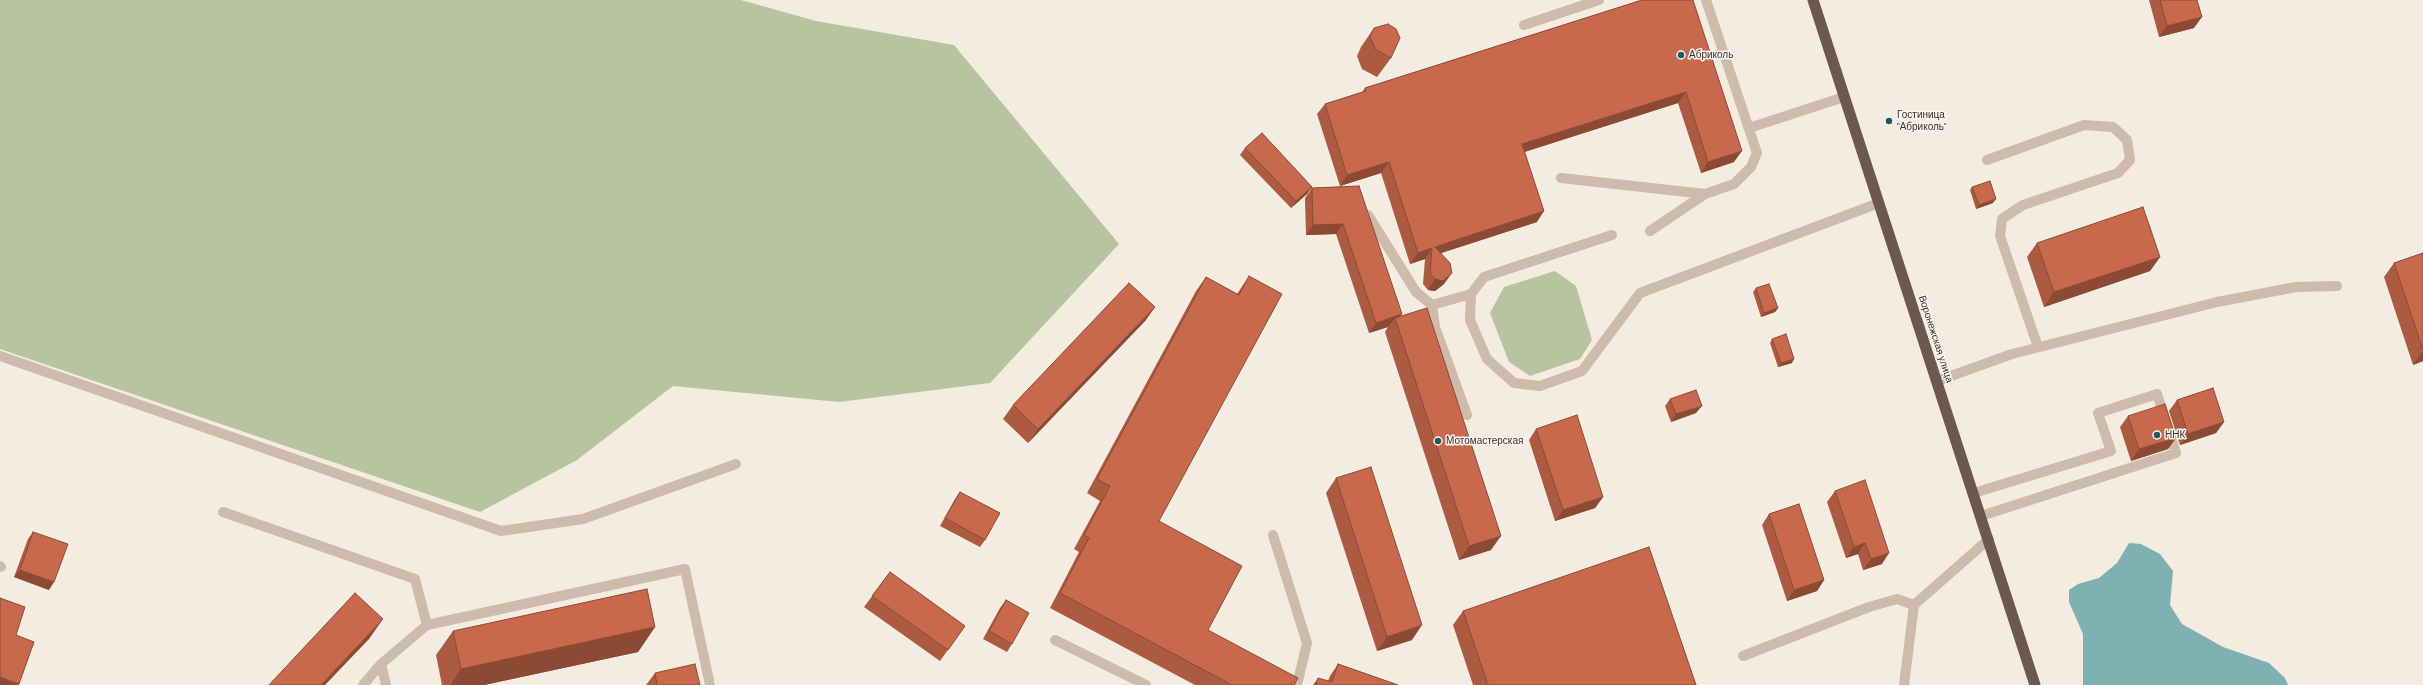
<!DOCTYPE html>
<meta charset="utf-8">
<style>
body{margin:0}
canvas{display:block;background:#f4ebe1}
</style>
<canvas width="2423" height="685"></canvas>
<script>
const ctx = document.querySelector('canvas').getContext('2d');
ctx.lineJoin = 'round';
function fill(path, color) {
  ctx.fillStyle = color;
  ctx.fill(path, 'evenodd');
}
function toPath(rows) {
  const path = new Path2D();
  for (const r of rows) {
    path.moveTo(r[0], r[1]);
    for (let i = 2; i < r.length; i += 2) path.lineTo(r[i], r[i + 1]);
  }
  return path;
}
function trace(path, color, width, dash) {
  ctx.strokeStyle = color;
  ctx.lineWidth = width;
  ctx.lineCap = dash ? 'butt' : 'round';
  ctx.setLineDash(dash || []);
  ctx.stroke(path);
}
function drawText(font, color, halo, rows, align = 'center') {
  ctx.font = font + ' Barlow,sans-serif';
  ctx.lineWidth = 3;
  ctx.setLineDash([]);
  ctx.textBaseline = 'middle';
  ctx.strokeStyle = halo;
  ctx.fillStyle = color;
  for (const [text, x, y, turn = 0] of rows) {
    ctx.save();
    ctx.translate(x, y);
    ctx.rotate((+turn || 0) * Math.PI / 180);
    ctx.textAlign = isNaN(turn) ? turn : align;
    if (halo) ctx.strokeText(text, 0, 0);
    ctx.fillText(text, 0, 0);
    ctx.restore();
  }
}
fill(toPath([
 [0,0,741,0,816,21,954,45,1119,244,990,383,839,402,673,386,577,460,480,512,0,349],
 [1555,271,1576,286,1592,340,1580,359,1530,376,1509,362,1490,313,1504,287]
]), '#b8c4a0');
fill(toPath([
 [2129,543,2141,544,2160,554,2173,571,2170,605,2182,624,2223,647,2269,663,2285,678,2288,685,2083,685,2083,634,2069,602,2069,590,2078,584,2099,578,2117,563]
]), '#7fb0b2');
trace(toPath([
 [1524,25,1599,0],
 [1749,128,1844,97],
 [1987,160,2084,125,2113,127,2127,140,2130,160,2118,173,2023,205,2002,219,2000,236,2038,347],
 [1561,178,1705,194,1734,184,1751,167,1757,153,1706,0],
 [1368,215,1416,292,1432,305,1471,294,1484,277,1612,235],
 [1650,231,1705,194],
 [1471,294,1470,320,1487,359,1514,383,1540,386,1582,371,1640,293,1879,203],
 [1432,305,1435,327,1467,415],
 [0,356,501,531,583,519,736,464],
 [1937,381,2012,354,2217,302,2296,287,2337,286],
 [1974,493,2111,451,2098,413,2157,394,2176,453,1981,516],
 [223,512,415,579,427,625],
 [1273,535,1307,643,1297,685],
 [0,566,1,567],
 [1055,640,1146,685],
 [1743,656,1869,607,1897,599,1914,605],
 [381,664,386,685],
 [363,685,381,664,427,625,685,569,710,685],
 [1904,685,1914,605,1989,539]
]), '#cdbbac', 10);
trace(toPath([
 [1813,0,2035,685]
]), '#6c584f', 11);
fill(toPath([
 [1642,0,1734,162,1701,173,1678,103,1524,152,1537,222,1441,253,1444,284,1435,291,1428,290,1423,284,1425,259,1410,264,1381,173,1340,186,1317,114,1325,104,1362,92,1365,88],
 [2149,0,2197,0,2194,28,2159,37],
 [1374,28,1391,58,1377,77,1362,69,1357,56,1361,47],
 [1245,148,1312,187,1307,194,1291,208,1240,155],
 [1359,186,1401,316,1491,550,1459,560,1385,332,1388,327,1369,333,1336,234,1306,235,1305,198,1312,188],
 [1972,187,1993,203,1976,209,1970,190],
 [2037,243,2160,257,2150,271,2044,307,2027,257],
 [2423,253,2423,361,2413,365,2384,277,2394,263],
 [1249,276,1159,521,1208,630,1294,685,1195,685,1050,608,1079,552,1074,549,1100,501,1087,493,1196,291,1206,277,1237,294],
 [1756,288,1778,308,1775,312,1761,317,1753,292],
 [1155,307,1145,321,1028,443,1003,419,1013,405],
 [1772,339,1792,363,1778,367,1770,343],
 [1670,399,1696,413,1671,422,1665,406],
 [2177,400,2224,422,2216,433,2180,445,2169,411],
 [2128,416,2176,438,2168,449,2131,461,2120,427],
 [1536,429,1603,497,1595,508,1555,521,1529,440],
 [1336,478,1412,640,1377,651,1326,493],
 [1835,491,1882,564,1863,570,1858,554,1846,558,1827,502],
 [960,492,985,540,980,547,940,526,955,499],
 [1769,514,1824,580,1817,591,1787,601,1762,525],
 [33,532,49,590,14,577,28,539],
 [890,572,965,626,940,661,864,607],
 [1006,600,1012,644,1007,652,983,639,1000,608],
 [1463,611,1696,685,1473,685,1453,625],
 [655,627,638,652,484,685,442,685,436,655,453,631],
 [1338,664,1398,685,1313,685,1318,678,1328,681,1330,676],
 [655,673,700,685,646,685]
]), '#ac5a40');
fill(toPath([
 [2202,17,2194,28,2159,37,2167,26],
 [1686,92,1678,103,1515,155,1522,144],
 [1742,151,1734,162,1701,173,1708,162],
 [1389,162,1381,173,1340,186,1347,175],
 [1312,187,1307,194,1291,208,1296,201],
 [1996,199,1993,203,1976,209,1979,205],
 [1544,211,1537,222,1432,256,1435,247],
 [1343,224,1336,234,1306,235,1313,225],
 [1432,248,1425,259,1410,264,1418,253],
 [2160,257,2150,271,2044,307,2054,292],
 [1452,273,1444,284,1435,291,1428,290,1435,279],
 [1155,307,1145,321,1028,443,1038,429],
 [1778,308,1775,312,1761,317,1764,313],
 [1402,314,1396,322,1395,318,1388,327,1369,333,1376,323],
 [2423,351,2423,361,2413,365],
 [1794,359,1792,363,1778,367,1781,363],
 [1702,406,1696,413,1671,422,1676,414],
 [2224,422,2216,433,2180,445,2188,434],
 [2176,438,2168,449,2131,461,2139,449],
 [1603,497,1595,508,1555,521,1563,510],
 [1501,536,1491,550,1459,560,1469,546],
 [1865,543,1858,554,1846,558,1854,547],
 [1889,553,1882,564,1863,570,1871,559],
 [20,570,54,582,49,590,14,577],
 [1824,580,1817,591,1787,601,1794,590],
 [383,619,369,639,325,685,321,685],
 [1422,625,1412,640,1377,651,1387,637],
 [655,627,638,652,484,685,450,685,461,669],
 [0,677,19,684,18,685,0,685]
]), '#8c4a34');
const building = toPath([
 [1642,0,1693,0,1742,151,1708,162,1686,92,1522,144,1544,211,1435,247,1450,263,1452,273,1443,281,1435,279,1430,273,1432,248,1418,253,1389,162,1347,175,1325,104,1366,91,1365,88,1642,0],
 [2160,0,2197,0,2202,17,2167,26,2160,0],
 [1388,24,1396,29,1400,38,1391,58,1376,50,1370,37,1374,28,1388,24],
 [1262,133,1312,187,1296,201,1245,148,1262,133],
 [1990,181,1996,199,1979,205,1972,187,1990,181],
 [1359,186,1402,314,1376,323,1343,224,1313,225,1312,188,1359,186],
 [2143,207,2160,257,2054,292,2037,243,2143,207],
 [2423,253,2423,350,2394,263,2423,253],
 [1249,276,1282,294,1159,521,1242,566,1208,630,1298,678,1294,685,1232,685,1060,593,1089,538,1084,535,1110,486,1097,479,1206,277,1239,295,1249,276],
 [1129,283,1155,307,1038,429,1013,405,1129,283],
 [1769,284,1778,308,1764,313,1756,288,1769,284],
 [1427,308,1501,536,1469,546,1395,318,1427,308],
 [1786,334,1794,359,1781,363,1772,339,1786,334],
 [2213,388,2224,422,2188,434,2177,400,2213,388],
 [1696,390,1702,406,1676,414,1670,399,1696,390],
 [2165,404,2176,438,2139,449,2128,416,2165,404],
 [1577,415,1603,497,1563,510,1536,429,1577,415],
 [1371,467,1422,625,1387,637,1336,478,1371,467],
 [1865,480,1889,553,1871,559,1865,543,1854,547,1835,491,1865,480],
 [960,492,1000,513,985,540,945,518,960,492],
 [1799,504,1824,580,1794,590,1769,514,1799,504],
 [33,532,68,544,54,582,20,570,33,532],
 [1649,547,1696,685,1488,685,1463,611,1649,547],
 [890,572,965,626,948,650,872,596,890,572],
 [647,589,655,627,461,669,453,631,647,589],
 [355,593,383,619,321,685,269,685,355,593],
 [0,598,25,607,16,635,34,642,19,684,0,677,0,598],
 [1006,600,1029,613,1012,644,989,631,1006,600],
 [695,664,700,685,657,685,655,673,695,664],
 [1338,664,1398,685,1316,685,1318,678,1332,682,1338,664]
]);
fill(building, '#c8694b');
trace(building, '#8c4a34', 1);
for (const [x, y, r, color] of [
 [1681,55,4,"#1f5a5e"],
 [1889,121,4,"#1f5a5e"],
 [2157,435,4,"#1f5a5e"],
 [1438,441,4,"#1f5a5e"]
]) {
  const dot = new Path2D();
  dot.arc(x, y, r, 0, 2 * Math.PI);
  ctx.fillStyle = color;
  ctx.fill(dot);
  trace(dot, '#fbf5ee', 1.5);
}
drawText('10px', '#3b302b', '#fbf5ee', [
 ["Абриколь",1689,55],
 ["Гостиница",1897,115],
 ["\"Абриколь\"",1897,127],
 ["ННК",2165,435],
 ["Мотомастерская",1446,441]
], 'left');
drawText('10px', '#3b302b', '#fbf5ee', [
 ["Воронежская улица",1936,339,72]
]);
</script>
